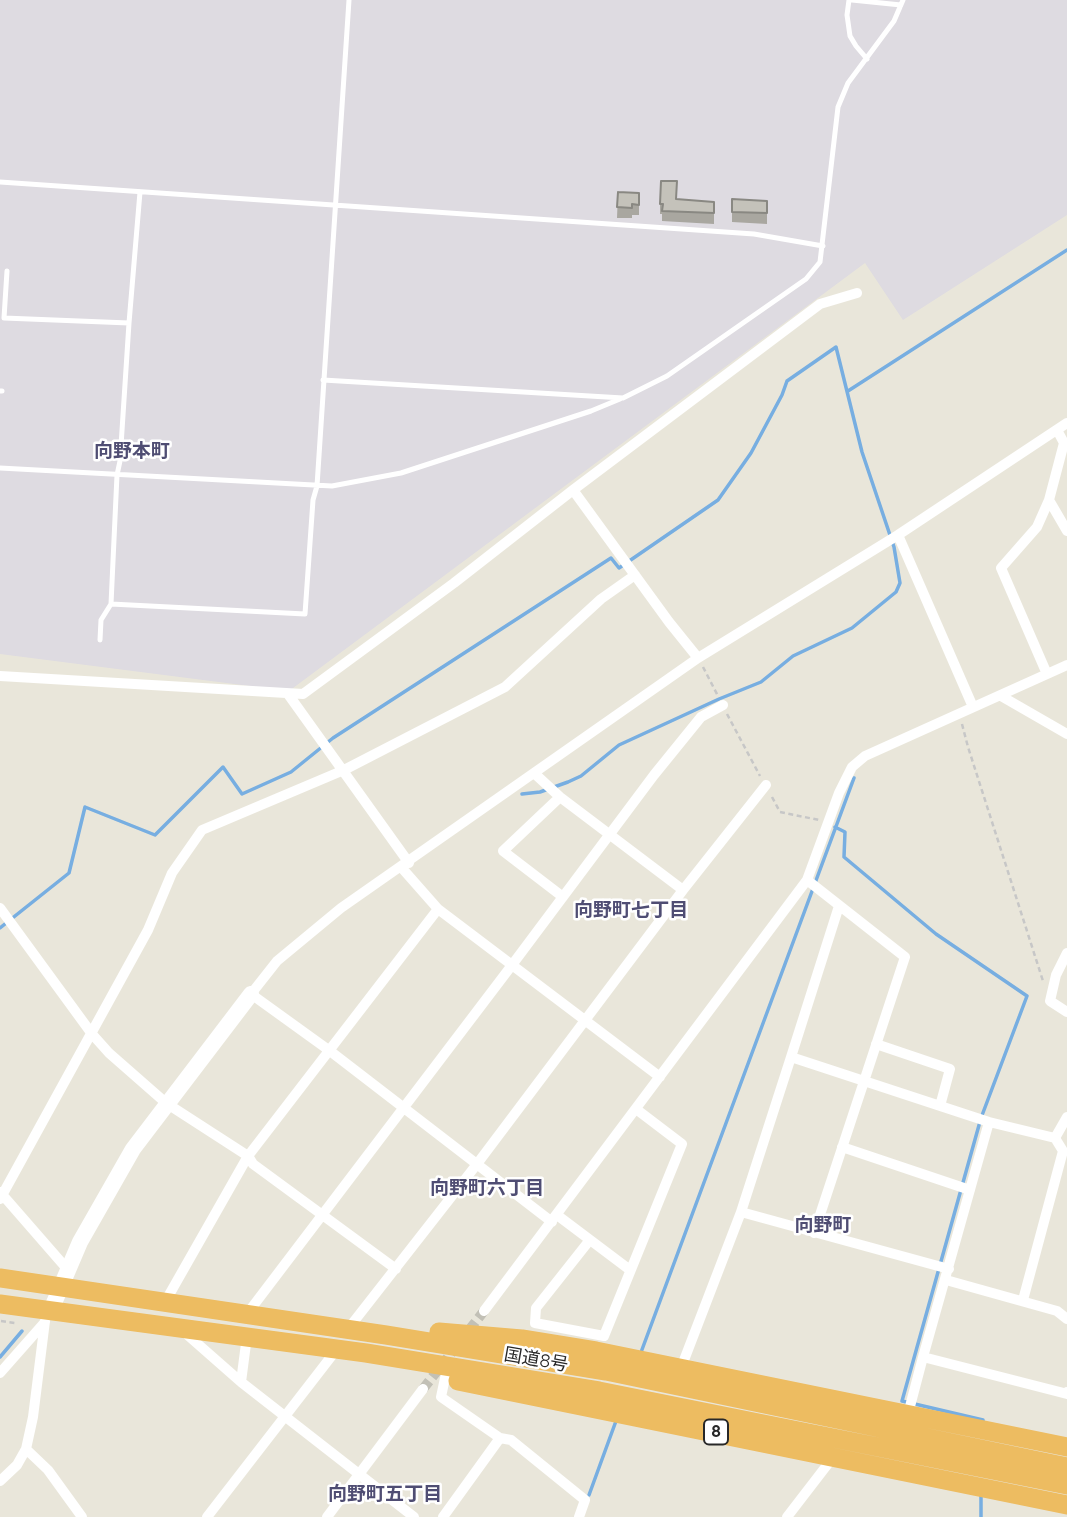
<!DOCTYPE html>
<meta charset="utf-8">
<style>
body{margin:0}
canvas{display:block;background:#e9e6da}
</style>
<canvas width="1067" height="1517"></canvas>
<script>
const ctx = document.querySelector('canvas').getContext('2d');
ctx.lineJoin = 'round';
function fill(path, color) {
  ctx.fillStyle = color;
  ctx.fill(path, 'evenodd');
}
function toPath(rows) {
  const path = new Path2D();
  for (const r of rows) {
    path.moveTo(r[0], r[1]);
    for (let i = 2; i < r.length; i += 2) path.lineTo(r[i], r[i + 1]);
  }
  return path;
}
function trace(path, color, width, dash) {
  ctx.strokeStyle = color;
  ctx.lineWidth = width;
  ctx.lineCap = dash ? 'butt' : 'round';
  ctx.setLineDash(dash || []);
  ctx.stroke(path);
}
function drawText(font, color, halo, rows, align = 'center') {
  ctx.font = font + ' Raleway,"Noto Sans JP",sans-serif';
  ctx.lineWidth = 5;
  ctx.setLineDash([]);
  ctx.textBaseline = 'middle';
  ctx.strokeStyle = halo;
  ctx.fillStyle = color;
  for (const [text, x, y, turn = 0] of rows) {
    ctx.save();
    ctx.translate(x, y);
    ctx.rotate((+turn || 0) * Math.PI / 180);
    ctx.textAlign = isNaN(turn) ? turn : align;
    if (halo) ctx.strokeText(text, 0, 0);
    ctx.fillText(text, 0, 0);
    ctx.restore();
  }
}
fill(toPath([
 [0,0,1067,0,1067,215,903,320,865,263,289,691,0,654]
]), '#dedbe1');
trace(toPath([
 [848,391,1067,250],
 [835,827,845,832,844,857,936,934,1027,996,981,1118,902,1401,983,1420,983,1424],
 [0,928,69,873,85,807,155,835,223,767,242,794,291,772,333,738,611,558,619,568,718,500,751,453,782,395,787,381,836,347,862,452,894,547,900,583,896,592,852,628,793,656,761,682,719,699,619,745,581,776,568,782,540,792,522,794],
 [640,1355,854,778],
 [0,1357,22,1331],
 [589,1495,616,1421],
 [981,1517,981,1495]
]), '#77aee1', 3.5);
trace(toPath([
 [423,1389,484,1311]
]), '#c2c0b6', 10, [10, 5]);
trace(toPath([
 [703,667,718,696],
 [727,714,760,776],
 [962,724,968,747,1043,981],
 [772,797,780,812,819,820],
 [1,1321,15,1323]
]), '#c7c7c7', 2.5, [5, 3.5]);
trace(toPath([
 [849,0,847,15,850,36,856,46,867,59],
 [852,0,901,5],
 [0,182,754,234,823,246],
 [7,271,4,318,129,323,140,192],
 [323,380,623,398,667,376,806,279,820,262,838,107,848,83,894,21,903,0],
 [0,391,2,391],
 [0,468,332,486,401,473,591,411,620,399],
 [111,604,305,614,313,500,317,486,349,0],
 [100,640,101,620,111,604,117,475,120,461,129,323]
]), '#fff', 5);
trace(toPath([
 [1057,430,1064,443,1049,500,1067,531],
 [573,490,669,622,698,658],
 [898,535,973,707],
 [1047,674,1001,568,1037,527,1049,500],
 [0,676,303,694,454,583,573,490,820,304,857,293],
 [288,694,409,863],
 [1001,696,1067,734],
 [534,773,560,797,683,890],
 [560,797,503,851,563,897],
 [401,867,438,909,660,1077],
 [807,880,905,957,814,1233],
 [0,908,92,1034,109,1053,166,1103,248,1156,253,1164,396,1269],
 [1067,953,1056,975,1050,1001,1067,1012],
 [876,1044,950,1069,940,1106],
 [791,1057,839,906],
 [1055,1138,1067,1117],
 [842,1147,970,1190],
 [0,1192,68,1270],
 [0,1199,148,930,172,873,202,830,344,770,505,687,601,599,635,575],
 [741,1212,949,1269],
 [557,1215,630,1270],
 [552,1222,330,1051,251,994,277,961,341,908,698,658,898,535,1067,423],
 [589,1241,536,1308,535,1323,604,1336,682,1144,636,1109],
 [946,1280,1057,1311,1067,1319],
 [1023,1300,1063,1151,1055,1138,989,1122,923,1357,1067,1394,1067,1392],
 [165,1302,248,1156,438,909],
 [484,1311,807,880,839,793,852,767,865,756,1067,665],
 [247,1314,512,965,654,775,701,717,723,705],
 [348,1329,477,1164,683,890,766,785],
 [183,1331,241,1382],
 [247,1336,241,1382,414,1517],
 [681,1368,741,1212,791,1057,989,1122],
 [0,1373,45,1322],
 [445,1378,441,1397,500,1438],
 [908,1414,923,1357],
 [26,1449,48,1470,82,1517],
 [0,1481,17,1465,26,1449,33,1417,45,1321],
 [207,1517,337,1349],
 [327,1517,423,1389],
 [443,1517,500,1438,511,1440,585,1500,579,1517],
 [787,1517,834,1456]
]), '#fff', 10);
trace(toPath([
 [51,1310,80,1242,133,1149,251,994]
]), '#fff', 16);
trace(toPath([
 [0,1278,386,1335,606,1371,1067,1467],
 [0,1304,366,1353,599,1391,1067,1485],
 [439,1332,522,1339,596,1351,1067,1447],
 [458,1381,1067,1505]
]), '#edbc61', 19);
fill(toPath([
 [618,192,639,193,639,215,632,215,632,218,617,218],
 [676,199,714,202,714,224,662,221,662,214,660,214,660,204],
 [732,199,767,201,767,224,732,222]
]), '#a9a7a0');
const building = toPath([
 [661,181,677,181,676,199,714,202,714,213,662,211,663,204,660,204,661,181],
 [618,192,639,193,639,205,632,204,632,208,617,207,618,192],
 [732,199,767,201,767,213,732,212,732,199]
]);
fill(building, '#c4c2ba');
trace(building, '#898882', 2);
for (const [x, y, w] of [
 [716,1432,24]
]) {
  const box = new Path2D();
  box.roundRect(x - w / 2, y - 12.5, w, 25, 5);
  ctx.fillStyle = '#fff';
  ctx.fill(box);
  trace(box, '#282828', 2);
}
drawText('bold 16px', '#282828', null, [
 ["8",716,1432]
]);
drawText('18px', '#282828', '#fff', [
 ["国道8号",536,1360,10]
]);
drawText('bold 19px', '#4f4d73', '#fff', [
 ["向野本町",132,451],
 ["向野町七丁目",631,910],
 ["向野町六丁目",487,1188],
 ["向野町",823,1225],
 ["向野町五丁目",385,1494]
]);
</script>
